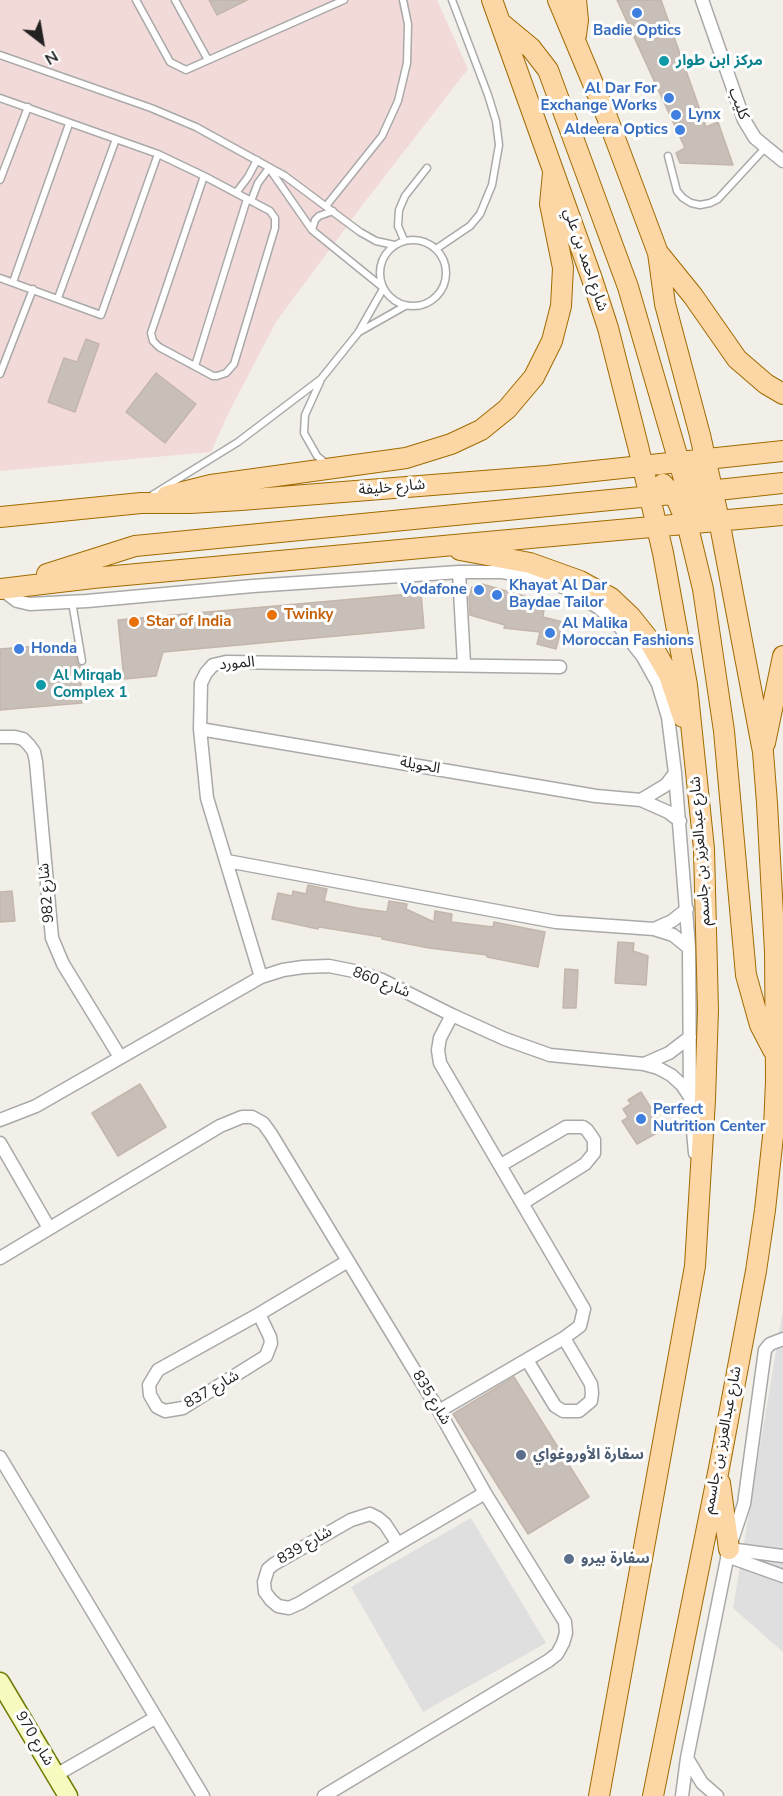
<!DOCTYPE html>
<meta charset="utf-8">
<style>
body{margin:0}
#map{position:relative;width:783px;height:1796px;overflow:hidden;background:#f2efe9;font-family:"Nunito Sans",sans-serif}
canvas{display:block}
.north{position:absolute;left:12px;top:12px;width:60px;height:60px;-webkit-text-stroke:4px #fff;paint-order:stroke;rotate:149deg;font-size:16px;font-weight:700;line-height:24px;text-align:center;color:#222}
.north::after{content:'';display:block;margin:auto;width:21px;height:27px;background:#222;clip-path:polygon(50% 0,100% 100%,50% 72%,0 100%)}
</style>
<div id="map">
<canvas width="783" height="1796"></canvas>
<div class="north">N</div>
</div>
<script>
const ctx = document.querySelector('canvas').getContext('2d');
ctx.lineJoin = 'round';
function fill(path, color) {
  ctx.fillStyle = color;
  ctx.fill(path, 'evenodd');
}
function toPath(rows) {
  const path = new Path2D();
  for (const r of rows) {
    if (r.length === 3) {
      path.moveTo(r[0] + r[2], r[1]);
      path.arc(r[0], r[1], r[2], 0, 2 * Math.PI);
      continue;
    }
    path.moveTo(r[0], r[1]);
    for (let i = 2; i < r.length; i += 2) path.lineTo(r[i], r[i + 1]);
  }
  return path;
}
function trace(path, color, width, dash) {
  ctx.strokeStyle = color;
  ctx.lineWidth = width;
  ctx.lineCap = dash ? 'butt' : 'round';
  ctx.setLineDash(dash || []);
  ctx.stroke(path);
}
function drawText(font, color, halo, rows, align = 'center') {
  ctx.font = font + ' "Nunito Sans","Noto Sans Arabic",sans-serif';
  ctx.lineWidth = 6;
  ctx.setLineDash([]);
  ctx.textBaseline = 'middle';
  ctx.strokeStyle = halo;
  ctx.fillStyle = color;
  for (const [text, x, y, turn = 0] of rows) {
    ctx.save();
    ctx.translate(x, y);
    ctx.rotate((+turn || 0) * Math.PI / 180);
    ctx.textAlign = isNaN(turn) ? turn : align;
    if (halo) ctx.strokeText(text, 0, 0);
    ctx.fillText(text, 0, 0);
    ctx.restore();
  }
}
fill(toPath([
 [783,1309,783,1652,733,1608],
 [471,1518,546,1643,423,1712,351,1587]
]), '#e0dfdf');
fill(toPath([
 [0,0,437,0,468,69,364,203,276,322,228,414,211,452,0,471]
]), '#f2dad9');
const building = toPath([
 [209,0,247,0,217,15,209,0],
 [617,0,661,0,706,127,718,122,733,165,680,163,676,153,685,148,617,0],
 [86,339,99,344,75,412,48,402,64,358,77,362,86,339],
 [156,373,196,404,165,443,126,412,156,373],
 [482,584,545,602,543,617,563,622,556,649,537,644,540,632,504,628,505,625,470,615,469,598,472,587,480,589,482,584],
 [421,593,424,628,163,652,156,676,124,679,118,620,421,593],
 [74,643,77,662,80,666,82,703,0,710,0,649,74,643],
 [308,885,327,889,324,901,357,908,387,912,389,901,407,904,406,909,434,922,435,911,452,914,451,922,493,927,494,922,545,932,538,967,487,957,487,955,429,948,382,939,382,937,319,927,318,929,272,919,278,893,292,896,293,891,306,894,308,885],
 [12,891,15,921,0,922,0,892,12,891],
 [618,942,634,943,633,951,648,956,646,985,615,983,618,942],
 [565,969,578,970,576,1008,563,1008,565,969],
 [140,1084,166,1127,118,1156,92,1113,140,1084],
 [641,1092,664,1129,637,1144,622,1121,628,1117,623,1109,631,1104,628,1100,641,1092],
 [514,1377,589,1497,528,1534,453,1414,514,1377]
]);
fill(building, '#c7bfb8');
trace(building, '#c4b6ab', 1.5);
const lane = toPath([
 [136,0,170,62,186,70,344,0],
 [175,0,208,60],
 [0,55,151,108,196,127,285,176,360,232,376,241,394,245],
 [0,98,158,154,204,176,270,211,275,218,275,228,234,364,226,373,217,376,213,376,159,347,153,341,151,333,204,176],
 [668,156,677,191,683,198,691,203,700,205,710,203,718,199,765,148],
 [271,171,312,230,381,286],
 [0,180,28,107],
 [236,193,248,177,257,160],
 [251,201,258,183,269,168],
 [326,206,382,136,398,101,407,63,408,24,403,0],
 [312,230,315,220,319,216,333,211],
 [413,273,33],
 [404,240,398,226,399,210,405,196,427,168],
 [436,249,470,226,480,214,492,185,499,145,496,121,488,95,452,0],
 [0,278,101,315,158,154],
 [13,282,69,124],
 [58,298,116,139],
 [359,332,405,306],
 [195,366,247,199],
 [0,374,33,289],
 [320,382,305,415,304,433,317,456,328,465],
 [149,497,238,442,321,379,358,333,383,289],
 [72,602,82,661]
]);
const street = toPath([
 [702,0,744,120,755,138,783,161],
 [459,572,464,664],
 [1,589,17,601,30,604,87,601,253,586,459,572,502,572,540,578,568,589,599,608,619,626,643,657,658,684,668,717,675,773,689,948,690,1097,695,1153],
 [200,729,596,796,641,800,668,812,680,821],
 [0,737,15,737,23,739,29,745,34,752,36,762,52,938,63,964,120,1057],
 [641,800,666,785,675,773],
 [227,861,556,922,654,929,673,935,689,948],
 [654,929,672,921,687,909],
 [261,977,207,798,200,729,201,683,206,673,213,665,226,662,560,667],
 [644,1064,669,1053,690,1037],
 [0,1120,36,1106,261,977,283,970,303,967,329,966,354,971,382,980,452,1015,505,1039,550,1055,644,1064,658,1068,671,1075,682,1085,690,1097],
 [0,1143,49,1228],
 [501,1165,566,1127,583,1127,587,1130,594,1140,594,1153,585,1164,523,1203],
 [0,1258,220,1126,242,1117,252,1117,263,1123,271,1134,439,1411,485,1493,565,1622,566,1633,563,1643,557,1654,548,1661,324,1796],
 [259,1314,270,1337,271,1343,266,1356,183,1408,165,1411,157,1407,150,1395,149,1385,158,1370,259,1314],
 [259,1314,348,1261],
 [527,1360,555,1406,563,1411,579,1411,591,1401,592,1393,591,1384,564,1338],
 [439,1411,564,1338,580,1326,584,1309,440,1063,438,1050,440,1038,452,1015],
 [0,1457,203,1796],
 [370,1514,378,1518,385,1524,398,1544,300,1603,289,1608,278,1606,271,1600,265,1592,264,1582,268,1569,274,1564,351,1520,370,1514],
 [398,1544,485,1493],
 [729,1549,783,1556],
 [727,1556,783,1576],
 [687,1758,702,1783,717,1796],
 [56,1775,155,1718],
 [682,1796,687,1758,729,1549,744,1504,765,1350,770,1344,783,1339]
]);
const secondary = toPath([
 [0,1682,68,1796]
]);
const primary = toPath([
 [492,0,592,279,608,328,638,446,663,553,687,685,704,849,708,1010,705,1100,695,1266,599,1796],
 [558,0,607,117,658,253,665,304,700,435,719,520,763,752,767,803,775,952,776,1081,774,1127,765,1210,756,1271,719,1468,653,1796],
 [502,24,531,48,548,70,628,287,686,486,703,509,719,520],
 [576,35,578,20,576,0],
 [659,254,693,296,737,359,766,384,783,394],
 [663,484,677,500,687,523,703,589,724,731,746,975,760,1025,773,1050],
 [699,492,783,483],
 [167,496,211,485,406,458,451,444,481,430,507,409,534,377,552,341,561,306,563,268,550,204,553,173],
 [0,517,141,503,190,503,241,500,547,476,783,451],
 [460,550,530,563,580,581,611,598,631,617,647,637,669,675,683,717],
 [47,574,135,546,672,494,694,479,705,459],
 [0,589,93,578,783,515],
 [765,743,783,656],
 [720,1483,729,1549]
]);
trace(lane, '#a9a9a9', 9);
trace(street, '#a9a9a9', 15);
trace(secondary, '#707d05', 21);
trace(primary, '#a06b00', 22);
trace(lane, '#fff', 6);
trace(street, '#fff', 12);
trace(secondary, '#f7fabf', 18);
trace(primary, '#fcd6a4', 20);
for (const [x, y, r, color] of [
 [637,13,6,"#3f7fe0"],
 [664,61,6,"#0f9aa8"],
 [669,98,6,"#3f7fe0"],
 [676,115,6,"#3f7fe0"],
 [680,130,6,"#3f7fe0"],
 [479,590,6,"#3f7fe0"],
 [497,595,6,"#3f7fe0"],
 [272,615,6,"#e8710a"],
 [134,622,6,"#e8710a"],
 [550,633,6,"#3f7fe0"],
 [19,649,6,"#3f7fe0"],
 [41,685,6,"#0f9aa8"],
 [641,1119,6,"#3f7fe0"],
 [521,1455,6,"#5c6f8a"],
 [569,1559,6,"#5c6f8a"]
]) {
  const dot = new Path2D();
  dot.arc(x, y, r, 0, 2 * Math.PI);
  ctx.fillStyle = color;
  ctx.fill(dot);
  trace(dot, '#fff', 2);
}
drawText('bold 15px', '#366cbe', '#fff', [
 ["Badie Optics",637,31,"center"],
 ["Al Dar For",657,89,"right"],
 ["Exchange Works",657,106,"right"],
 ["Lynx",688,115],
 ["Aldeera Optics",668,130,"right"],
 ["Khayat Al Dar",509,586],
 ["Baydae Tailor",509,603],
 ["Vodafone",467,590,"right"],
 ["Al Malika",562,624],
 ["Moroccan Fashions",562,641],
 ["Honda",31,649],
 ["Perfect",653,1110],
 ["Nutrition Center",653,1127]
], 'left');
drawText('bold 15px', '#0d838f', '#fff', [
 ["مركز ابن طوار",676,61],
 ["Al Mirqab",53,676],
 ["Complex 1",53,693]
], 'left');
drawText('15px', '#222', '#fff', [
 ["كليب",738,104,69],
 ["شارع احمد بن علي",585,260,71],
 ["شارع خليفة",392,488,-5],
 ["المورد",237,664,-5],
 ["الحويلة",420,766,10],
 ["شارع عبدالعزيز بن جاسمم",701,851,-94],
 ["شارع 982",47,893,-95],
 ["شارع 860",381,983,21],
 ["شارع 837",212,1390,-30],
 ["شارع 835",431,1398,59],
 ["شارع عبدالعزيز بن جاسمم",723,1440,-79],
 ["شارع 839",305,1546,-30],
 ["شارع 970",34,1739,59]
]);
drawText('bold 15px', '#c56008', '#fff', [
 ["Twinky",284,615],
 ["Star of India",146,622]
], 'left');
drawText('bold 15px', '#4e5e75', '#fff', [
 ["سفارة الأوروغواي",533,1455],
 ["سفارة بيرو",581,1559]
], 'left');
</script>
